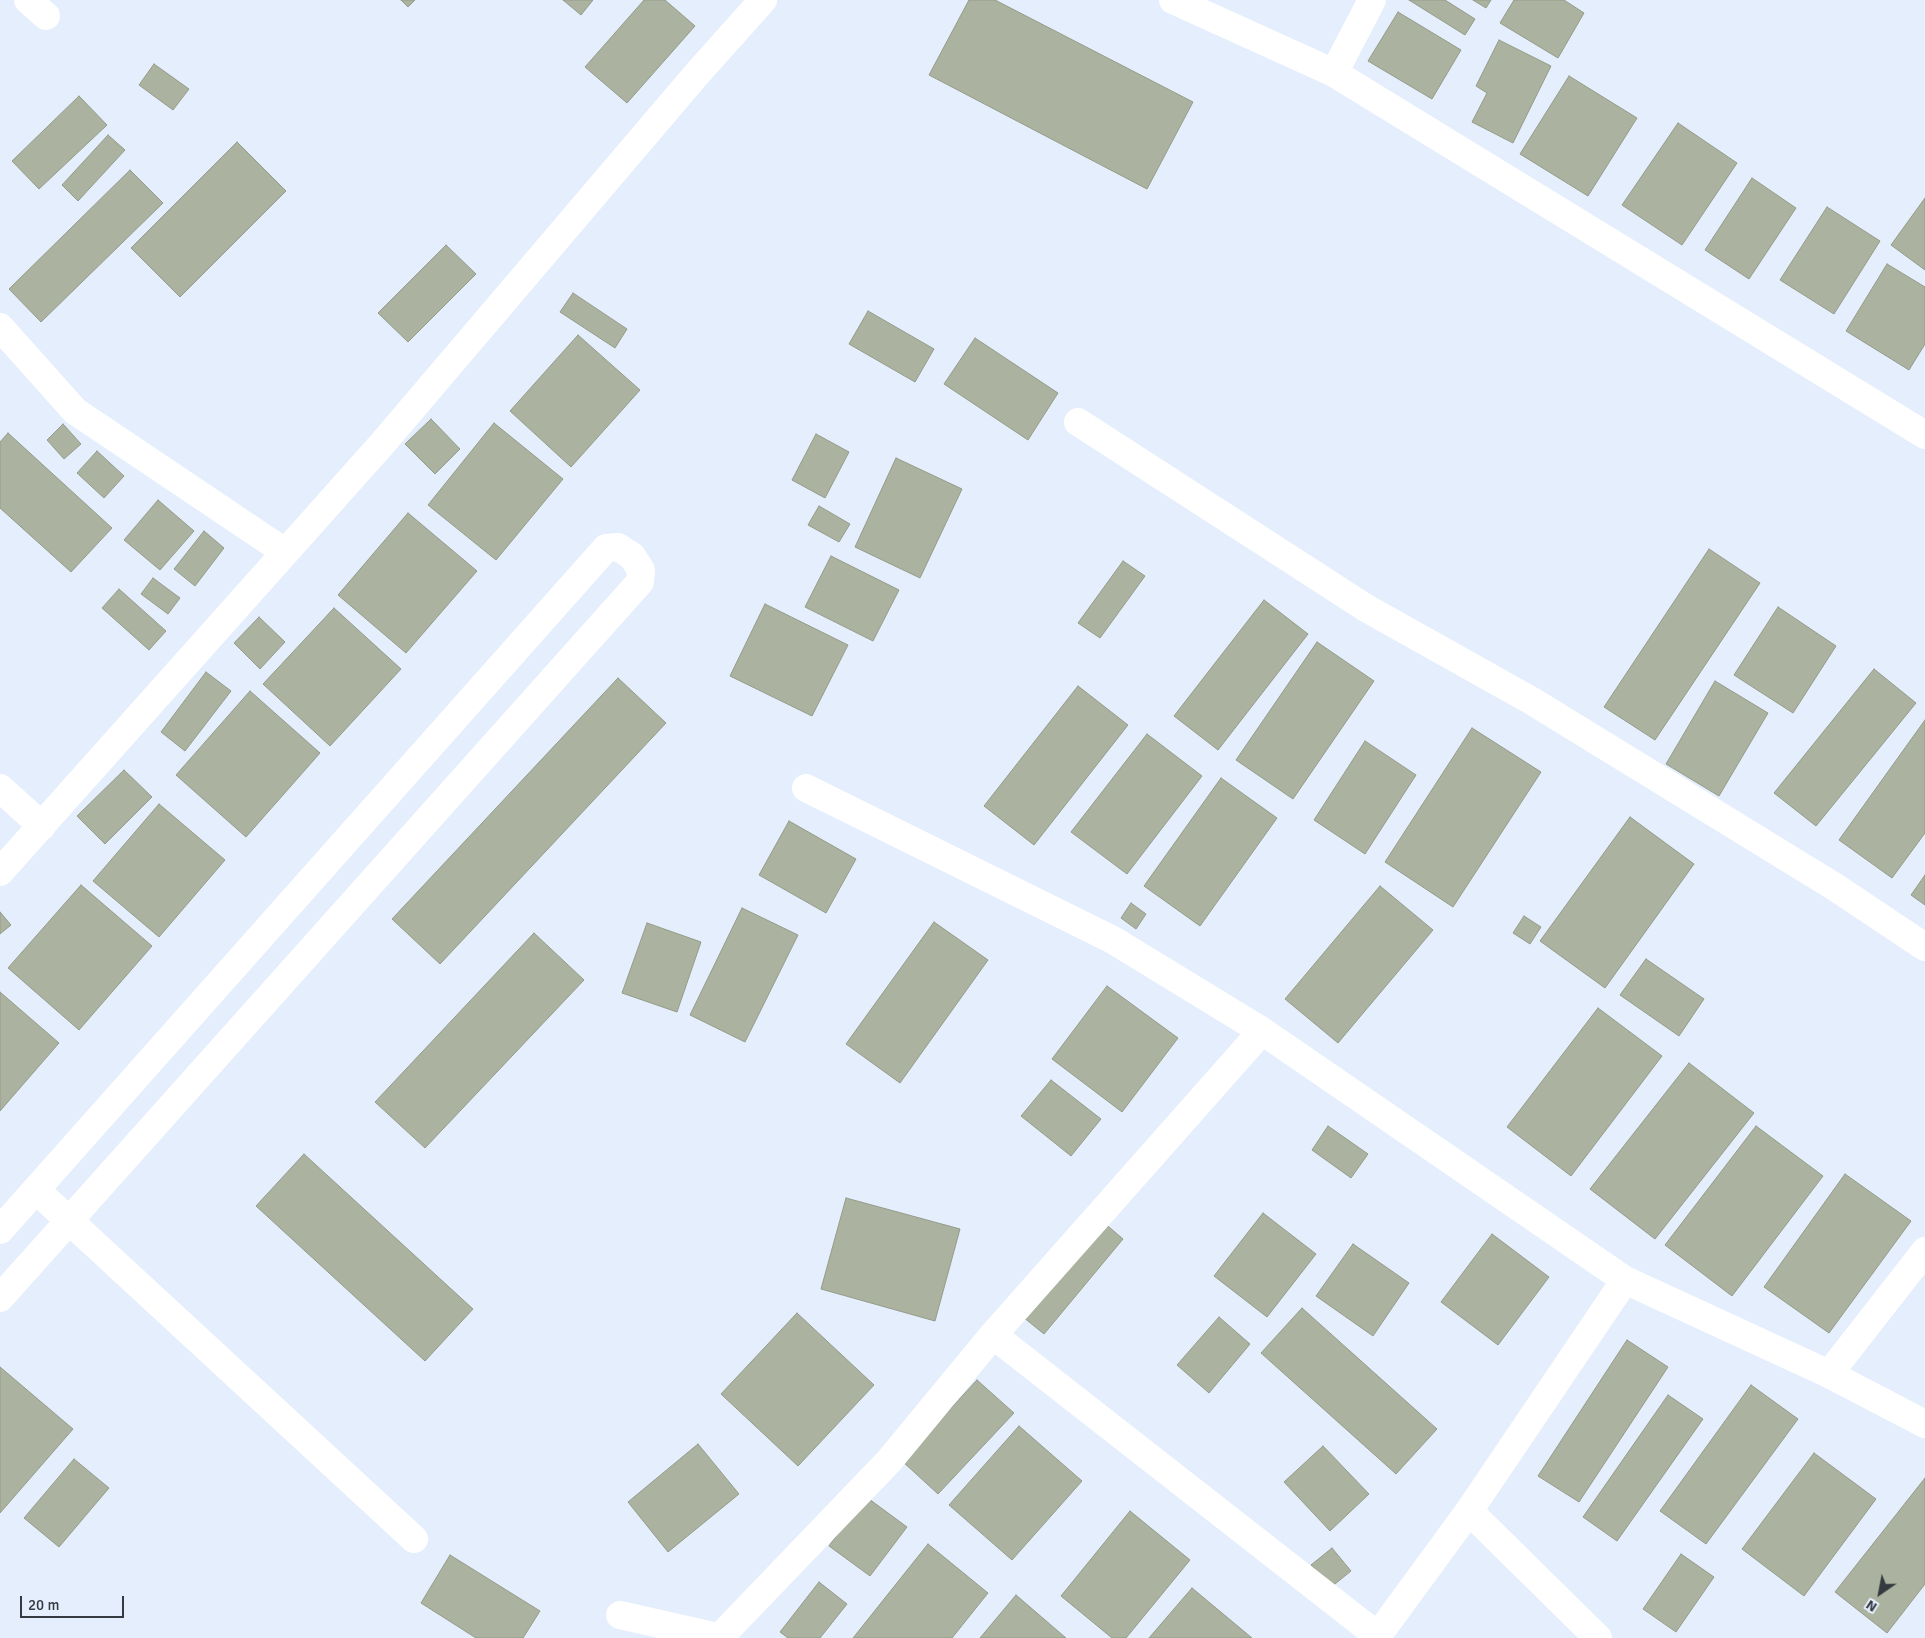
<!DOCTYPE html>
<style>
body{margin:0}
#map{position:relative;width:1925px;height:1638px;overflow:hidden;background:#e4eefc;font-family:Signika,sans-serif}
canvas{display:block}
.north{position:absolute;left:1855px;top:1568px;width:50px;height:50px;-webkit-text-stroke:4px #e4eefc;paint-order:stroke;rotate:213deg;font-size:14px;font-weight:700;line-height:20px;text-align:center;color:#353a40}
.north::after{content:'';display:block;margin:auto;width:18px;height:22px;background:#353a40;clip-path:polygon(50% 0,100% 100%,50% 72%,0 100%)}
.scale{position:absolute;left:20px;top:1596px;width:104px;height:22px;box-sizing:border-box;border:2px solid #353a40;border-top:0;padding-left:6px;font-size:15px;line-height:18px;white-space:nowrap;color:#353a40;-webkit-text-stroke:4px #e4eefc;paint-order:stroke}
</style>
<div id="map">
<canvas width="1925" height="1638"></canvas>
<div class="north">N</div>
<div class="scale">20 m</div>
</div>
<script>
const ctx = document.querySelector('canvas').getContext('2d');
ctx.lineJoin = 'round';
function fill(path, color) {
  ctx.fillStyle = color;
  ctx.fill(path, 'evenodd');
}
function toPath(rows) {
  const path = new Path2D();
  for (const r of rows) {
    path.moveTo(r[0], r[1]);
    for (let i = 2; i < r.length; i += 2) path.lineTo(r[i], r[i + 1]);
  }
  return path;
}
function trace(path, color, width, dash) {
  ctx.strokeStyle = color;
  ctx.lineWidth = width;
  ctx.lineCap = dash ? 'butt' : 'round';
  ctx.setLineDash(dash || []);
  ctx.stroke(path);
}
const building = toPath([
 [401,0,415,0,408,7,401,0],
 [563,0,593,0,581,15,563,0],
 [644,0,665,0,695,26,627,103,585,67,644,0],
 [969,0,995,0,1193,102,1147,189,929,75,969,0],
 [1409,0,1445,0,1475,19,1465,35,1409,0],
 [1473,0,1491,0,1486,8,1473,0],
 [1514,0,1564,0,1584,13,1558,58,1500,23,1514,0],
 [1398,12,1461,50,1432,99,1368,61,1398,12],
 [1499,40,1551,66,1513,143,1472,122,1487,93,1476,86,1499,40],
 [154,64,189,89,173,110,139,85,154,64],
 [1569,76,1637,118,1588,196,1520,154,1569,76],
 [79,96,107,125,39,189,12,161,79,96],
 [1678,123,1737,163,1682,245,1622,205,1678,123],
 [108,135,125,150,78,201,62,185,108,135],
 [237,142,286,191,180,297,131,248,237,142],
 [130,170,163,203,41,322,9,289,130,170],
 [1752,178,1796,208,1749,279,1705,250,1752,178],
 [1925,198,1925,270,1891,245,1925,198],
 [1827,207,1880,241,1834,314,1780,280,1827,207],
 [446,245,476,274,408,342,378,313,446,245],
 [1887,264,1925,287,1925,344,1909,370,1846,331,1887,264],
 [573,293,627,329,615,348,560,312,573,293],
 [868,311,934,349,915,382,849,344,868,311],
 [578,335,640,390,571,467,510,411,578,335],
 [975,338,1058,393,1028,440,944,384,975,338],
 [431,419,460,449,435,474,405,444,431,419],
 [494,423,563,479,496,560,428,505,494,423],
 [63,424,81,444,64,459,47,440,63,424],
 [8,433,112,528,71,572,0,508,0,442,8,433],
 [816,434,849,452,825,498,792,480,816,434],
 [97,451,124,476,104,498,77,473,97,451],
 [896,458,962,489,920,578,855,547,896,458],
 [158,500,194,531,160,570,124,540,158,500],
 [819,506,850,524,839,542,808,525,819,506],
 [408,513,477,571,406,653,338,595,408,513],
 [204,531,224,548,195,586,174,569,204,531],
 [1709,549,1760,583,1655,740,1604,707,1709,549],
 [831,556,899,590,873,641,805,607,831,556],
 [1123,561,1145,576,1100,638,1078,623,1123,561],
 [153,578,180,598,168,614,141,594,153,578],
 [119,589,166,631,149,650,102,608,119,589],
 [1264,600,1308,634,1218,750,1174,716,1264,600],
 [765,604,848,645,812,716,730,676,765,604],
 [1778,607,1836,646,1793,713,1734,675,1778,607],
 [334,608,401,669,330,746,263,684,334,608],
 [259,617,285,642,260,669,234,643,259,617],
 [1317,642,1374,681,1293,799,1236,760,1317,642],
 [1874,669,1916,703,1816,826,1774,793,1874,669],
 [206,672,231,691,185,751,161,732,206,672],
 [618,678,666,723,440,964,392,919,618,678],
 [1715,681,1768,713,1719,796,1666,764,1715,681],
 [1078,686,1128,725,1034,845,984,806,1078,686],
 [250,691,320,753,246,837,176,775,250,691],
 [1925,720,1925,833,1892,878,1839,840,1925,720],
 [1472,728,1541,772,1453,907,1385,862,1472,728],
 [1147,734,1202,776,1127,874,1071,832,1147,734],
 [1365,741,1416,775,1365,854,1314,820,1365,741],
 [124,770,152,797,105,844,77,816,124,770],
 [1221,778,1277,818,1200,926,1144,886,1221,778],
 [159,804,225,860,159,937,93,881,159,804],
 [1630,817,1694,864,1605,988,1540,941,1630,817],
 [789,821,856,859,826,913,759,875,789,821],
 [1925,875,1925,905,1911,895,1925,875],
 [81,885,152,946,79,1030,8,968,81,885],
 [1380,886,1433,930,1338,1043,1285,999,1380,886],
 [1131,903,1146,914,1136,929,1121,918,1131,903],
 [742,908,798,935,745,1042,690,1015,742,908],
 [0,912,11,925,0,934,0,912],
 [1524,916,1541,927,1530,944,1513,933,1524,916],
 [934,922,988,960,900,1083,846,1044,934,922],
 [647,923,701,942,677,1012,622,993,647,923],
 [534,933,584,980,425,1148,375,1102,534,933],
 [1646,959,1704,999,1679,1036,1620,995,1646,959],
 [1107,986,1178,1038,1122,1112,1052,1059,1107,986],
 [0,992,59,1043,0,1111,0,992],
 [1598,1008,1662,1056,1571,1176,1507,1127,1598,1008],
 [1689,1063,1754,1113,1655,1239,1590,1189,1689,1063],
 [1051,1080,1101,1119,1071,1156,1021,1116,1051,1080],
 [1328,1126,1368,1154,1351,1178,1312,1150,1328,1126],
 [1756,1126,1823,1176,1732,1296,1665,1245,1756,1126],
 [304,1154,473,1309,425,1361,256,1206,304,1154],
 [1845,1174,1911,1221,1829,1333,1764,1287,1845,1174],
 [846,1198,960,1229,935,1321,821,1289,846,1198],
 [1263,1213,1316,1254,1267,1317,1214,1276,1263,1213],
 [1102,1221,1123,1239,1044,1334,1023,1317,1102,1221],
 [1492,1234,1549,1277,1498,1345,1441,1302,1492,1234],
 [1353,1244,1409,1283,1373,1336,1316,1296,1353,1244],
 [1302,1308,1437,1429,1396,1474,1261,1353,1302,1308],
 [797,1313,874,1385,798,1466,721,1394,797,1313],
 [1219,1317,1250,1344,1209,1393,1177,1365,1219,1317],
 [1627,1340,1668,1367,1579,1502,1538,1476,1627,1340],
 [0,1367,73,1429,0,1513,0,1367],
 [977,1380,1014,1413,938,1494,902,1461,977,1380],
 [1751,1385,1798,1419,1706,1544,1660,1511,1751,1385],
 [1668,1395,1703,1419,1617,1541,1583,1517,1668,1395],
 [1019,1426,1082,1481,1012,1560,949,1505,1019,1426],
 [698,1444,739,1494,668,1552,628,1502,698,1444],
 [1323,1446,1369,1494,1330,1531,1284,1482,1323,1446],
 [1814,1453,1876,1499,1804,1596,1742,1549,1814,1453],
 [74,1459,109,1488,59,1547,24,1518,74,1459],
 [1925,1478,1925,1584,1887,1633,1835,1592,1925,1478],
 [865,1496,907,1527,870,1576,829,1546,865,1496],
 [1130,1511,1190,1560,1126,1638,1112,1638,1061,1596,1130,1511],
 [928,1544,988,1593,952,1638,853,1638,928,1544],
 [1332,1548,1351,1571,1330,1588,1311,1565,1332,1548],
 [1681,1554,1714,1577,1676,1632,1643,1609,1681,1554],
 [450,1555,540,1611,523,1638,476,1638,421,1603,450,1555],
 [819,1582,847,1604,820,1638,788,1638,780,1632,819,1582],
 [1192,1588,1252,1638,1149,1638,1192,1588],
 [1016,1595,1066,1638,980,1638,1016,1595]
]);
fill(building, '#abb29f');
trace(building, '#959b89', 1);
trace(toPath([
 [28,0,46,16],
 [1173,0,1334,73,1925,435],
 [1334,73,1372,0],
 [0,327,75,411,285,552],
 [1078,422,1366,608,1532,701,1835,887,1925,947],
 [0,788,42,826],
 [806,788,1113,940,1262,1031,1625,1280,1829,1374,1925,1424],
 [0,872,382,444,696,75,763,0],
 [36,1190,414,1539],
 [0,1230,606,548,618,547,632,556,641,570,640,582,0,1298],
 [993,1335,1378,1636],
 [1829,1374,1925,1251],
 [1469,1511,1598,1638],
 [620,1615,722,1638],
 [720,1637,889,1461,993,1335,1262,1031],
 [1376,1638,1469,1511,1625,1280]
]), '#fff', 28);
</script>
